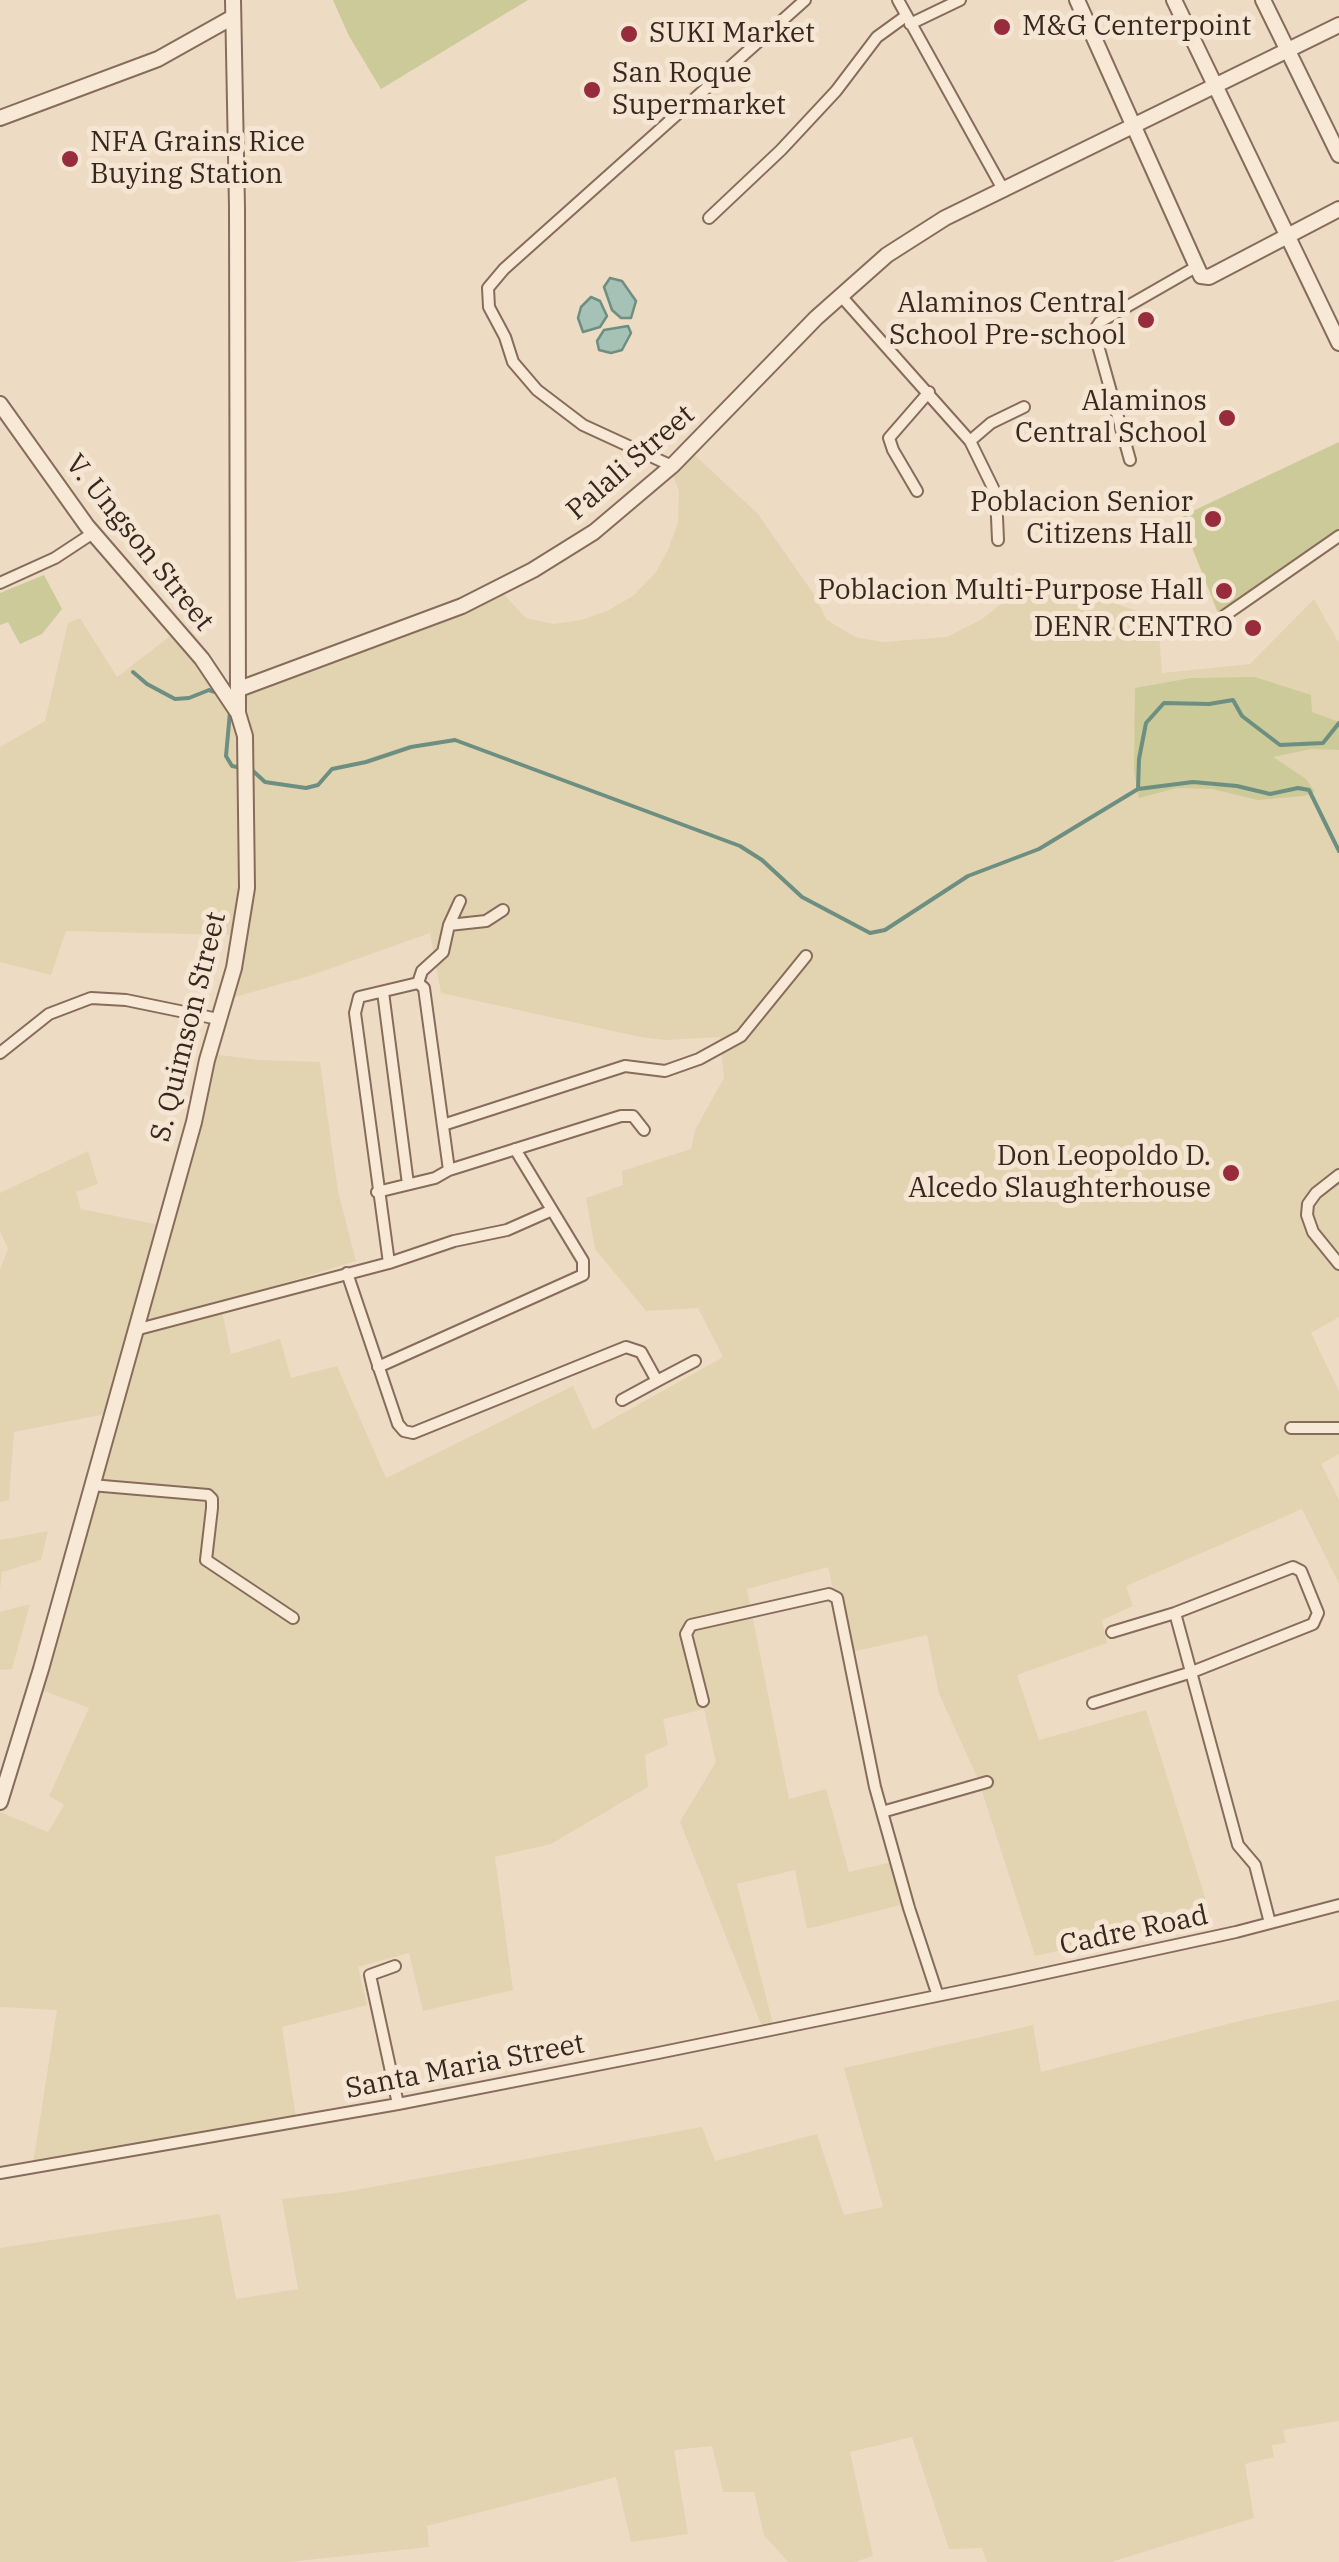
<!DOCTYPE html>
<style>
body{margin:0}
canvas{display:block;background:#eddbc4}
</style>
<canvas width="1339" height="2562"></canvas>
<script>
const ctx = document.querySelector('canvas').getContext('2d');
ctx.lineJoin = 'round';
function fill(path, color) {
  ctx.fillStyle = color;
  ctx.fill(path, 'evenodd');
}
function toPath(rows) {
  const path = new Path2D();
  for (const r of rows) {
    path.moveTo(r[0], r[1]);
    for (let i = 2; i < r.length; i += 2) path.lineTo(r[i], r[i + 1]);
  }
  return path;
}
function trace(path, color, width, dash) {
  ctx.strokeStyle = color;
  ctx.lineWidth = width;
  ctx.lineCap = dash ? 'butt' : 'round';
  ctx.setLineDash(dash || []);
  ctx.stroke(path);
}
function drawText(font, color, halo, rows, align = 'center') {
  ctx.font = font + ' "IBM Plex Serif",serif';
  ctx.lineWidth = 10;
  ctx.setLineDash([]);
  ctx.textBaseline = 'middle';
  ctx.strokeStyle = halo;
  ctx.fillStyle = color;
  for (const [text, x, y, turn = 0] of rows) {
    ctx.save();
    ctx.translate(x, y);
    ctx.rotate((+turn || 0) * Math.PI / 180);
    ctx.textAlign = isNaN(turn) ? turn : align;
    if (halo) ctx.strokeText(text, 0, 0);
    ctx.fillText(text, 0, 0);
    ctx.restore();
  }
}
fill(toPath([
 [687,448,758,514,813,593,827,620,855,637,883,642,947,637,982,619,1038,575,1158,619,1162,673,1250,664,1314,599,1339,643,1339,1317,1311,1333,1339,1391,1339,1454,1321,1464,1339,1500,1339,1584,1302,1509,1126,1586,1133,1606,1102,1620,1107,1643,1017,1675,1039,1740,1146,1710,1211,1916,1035,1956,978,1779,939,1694,927,1635,847,1653,828,1567,747,1589,789,1799,826,1789,849,1872,892,1862,904,1904,807,1929,795,1870,737,1884,773,2024,762,2026,680,1822,716,1762,704,1709,663,1719,668,1745,645,1755,648,1787,551,1844,495,1857,513,1990,423,2011,409,1953,358,1967,367,2005,282,2027,296,2117,33,2164,57,2010,0,2007,0,1812,48,1832,64,1805,49,1796,89,1708,28,1685,106,1414,14,1432,9,1500,0,1502,0,1269,8,1249,0,1231,0,1193,88,1151,98,1184,76,1192,81,1209,160,1225,203,1053,260,1060,320,1062,338,1191,356,1261,265,1289,265,1292,221,1306,231,1354,280,1339,291,1378,337,1366,386,1478,573,1386,593,1430,723,1357,698,1308,646,1311,595,1249,586,1198,623,1185,622,1171,691,1149,695,1130,724,1078,720,1037,666,1040,640,1037,441,993,430,933,309,976,217,1002,232,935,66,931,51,975,0,962,0,747,45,721,68,623,80,618,117,677,174,633,240,705,240,680,397,627,495,585,526,618,554,624,581,620,607,611,633,596,656,572,668,550,678,522,679,491,669,465],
 [48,1531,41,1560,2,1572,0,1590,0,1540],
 [30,1604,12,1669,0,1670,0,1612],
 [1339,2000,1339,2421,1283,2430,1286,2443,1272,2445,1274,2457,1245,2464,1254,2518,1111,2562,987,2562,982,2548,949,2549,912,2437,850,2452,873,2556,855,2562,788,2562,764,2535,754,2492,723,2492,712,2446,674,2450,688,2534,631,2542,616,2477,427,2526,429,2547,288,2562,0,2562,0,2248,220,2214,236,2299,298,2289,282,2199,344,2192,702,2127,715,2161,817,2134,844,2215,883,2207,844,2068,1033,2025,1041,2072,1251,2018]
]), '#e3d4b1');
fill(toPath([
 [333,0,528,0,381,89,349,36],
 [1339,442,1339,530,1218,613,1180,517],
 [44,575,62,609,42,634,20,644,8,622,0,625,0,593],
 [1255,677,1311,695,1312,712,1339,722,1339,750,1311,749,1273,757,1306,779,1315,792,1304,796,1258,800,1212,789,1177,788,1139,798,1134,771,1135,688,1191,678]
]), '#cbca98');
const water = toPath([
 [610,278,622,281,636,301,631,318,621,318,612,310,604,287,610,278],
 [591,297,600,301,607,316,600,327,583,332,578,318,581,307,591,297],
 [628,326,631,333,622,350,611,353,599,350,597,341,604,330,628,326]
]);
fill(water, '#a6c1b5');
trace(water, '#6d8f81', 2.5);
trace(toPath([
 [133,672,147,684,175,699,189,698,209,690,218,693],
 [230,712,226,756,232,766,237,767],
 [252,770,265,782,306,788,318,785,332,769,366,762,411,747,455,740,740,846,762,860,802,897,870,933,885,930,968,876,1039,849,1138,789,1139,759,1146,723,1164,703,1209,704,1233,700,1242,716,1280,745,1323,743,1339,723],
 [1138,789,1193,782,1237,786,1270,794,1298,788,1309,790,1339,851]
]), '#6d8f81', 4);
const minor = toPath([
 [898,0,1004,191],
 [910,24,960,0],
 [709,218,781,150,836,91,877,37,906,16],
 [841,296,970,441,996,494,998,540],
 [970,441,991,423,1024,407],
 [1130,460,1094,331,1100,322,1196,267],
 [672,466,583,425,537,390,513,362,505,337,489,307,488,288,504,269,805,0],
 [917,491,893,450,889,438,929,392],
 [0,583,55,558,93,533],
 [1224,616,1339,536],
 [449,925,486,921,503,910],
 [418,983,422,971,443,952,449,925,460,901],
 [383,992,408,1184],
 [0,1053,49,1014,91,998,126,1000,218,1019],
 [443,1125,625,1066,665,1071,699,1059,741,1036,806,956],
 [1339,1175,1316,1193,1308,1204,1307,1215,1313,1232,1339,1264],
 [377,1192,435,1178,449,1170,621,1116,633,1116,644,1130],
 [389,1263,355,1013,359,997,418,983,424,988,449,1170],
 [347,1273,398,1424,404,1431,413,1433,626,1347,641,1352,657,1381,695,1361],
 [135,1330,389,1263,454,1241,507,1230,550,1211],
 [378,1367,583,1275,583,1261,515,1149],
 [622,1400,657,1381],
 [1291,1428,1339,1428],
 [91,1485,208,1495,212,1499,212,1508,206,1560,293,1618],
 [1175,1613,1238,1845,1255,1865,1270,1923],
 [703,1701,686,1634,691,1625,829,1594,837,1598,875,1787,909,1908,937,1993],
 [1093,1703,1192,1672,1313,1624,1318,1613,1301,1571,1293,1567,1175,1613,1112,1632],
 [882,1812,987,1782],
 [395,1966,370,1975,398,2104],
 [0,2173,398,2104,658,2053,1010,1981,1236,1932,1339,1905]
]);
const tertiary = toPath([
 [1077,0,1201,276,1209,277,1339,209],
 [1174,0,1339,343],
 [1263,0,1339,155],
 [0,118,158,59,233,17],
 [0,404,87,526,202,659,238,713],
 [239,689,462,606,533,570,594,532,672,466,816,318,887,255,945,218,1339,25],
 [0,1802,41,1669,194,1122,207,1060,234,968,247,888,245,736,238,713,237,207,233,0]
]);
trace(minor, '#886c5b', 14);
trace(tertiary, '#886c5b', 18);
trace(minor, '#f8e9d7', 10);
trace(tertiary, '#f8e9d7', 14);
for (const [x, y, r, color] of [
 [1002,27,10,"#962c3c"],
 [629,34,10,"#962c3c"],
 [592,90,10,"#962c3c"],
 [70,159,10,"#962c3c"],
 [1146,320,10,"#962c3c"],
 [1227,418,10,"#962c3c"],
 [1213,519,10,"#962c3c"],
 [1224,591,10,"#962c3c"],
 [1253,628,10,"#962c3c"],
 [1231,1173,10,"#962c3c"]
]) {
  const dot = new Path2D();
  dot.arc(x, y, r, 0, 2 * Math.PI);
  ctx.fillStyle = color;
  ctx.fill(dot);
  trace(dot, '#f5e6d3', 4);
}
drawText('28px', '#38271e', '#f5e6d3', [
 ["M&G Centerpoint",1022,27,"left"],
 ["SUKI Market",649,34,"left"],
 ["San Roque",612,74,"left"],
 ["Supermarket",612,106,"left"],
 ["NFA Grains Rice",90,143,"left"],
 ["Buying Station",90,175,"left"],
 ["Alaminos Central",1126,304],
 ["School Pre-school",1126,336],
 ["Alaminos",1207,402],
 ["Central School",1207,434],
 ["Poblacion Senior",1193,503],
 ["Citizens Hall",1193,535],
 ["Poblacion Multi-Purpose Hall",1204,591],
 ["DENR CENTRO",1233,628],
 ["Don Leopoldo D.",1211,1157],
 ["Alcedo Slaughterhouse",1211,1189]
], 'right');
drawText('28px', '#38271e', '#f5e6d3', [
 ["Palali Street",631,463,-41],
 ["V. Ungson Street",139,543,51],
 ["S. Quimson Street",189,1027,-76],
 ["Cadre Road",1134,1931,-12],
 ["Santa Maria Street",465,2067,-11]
]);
</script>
